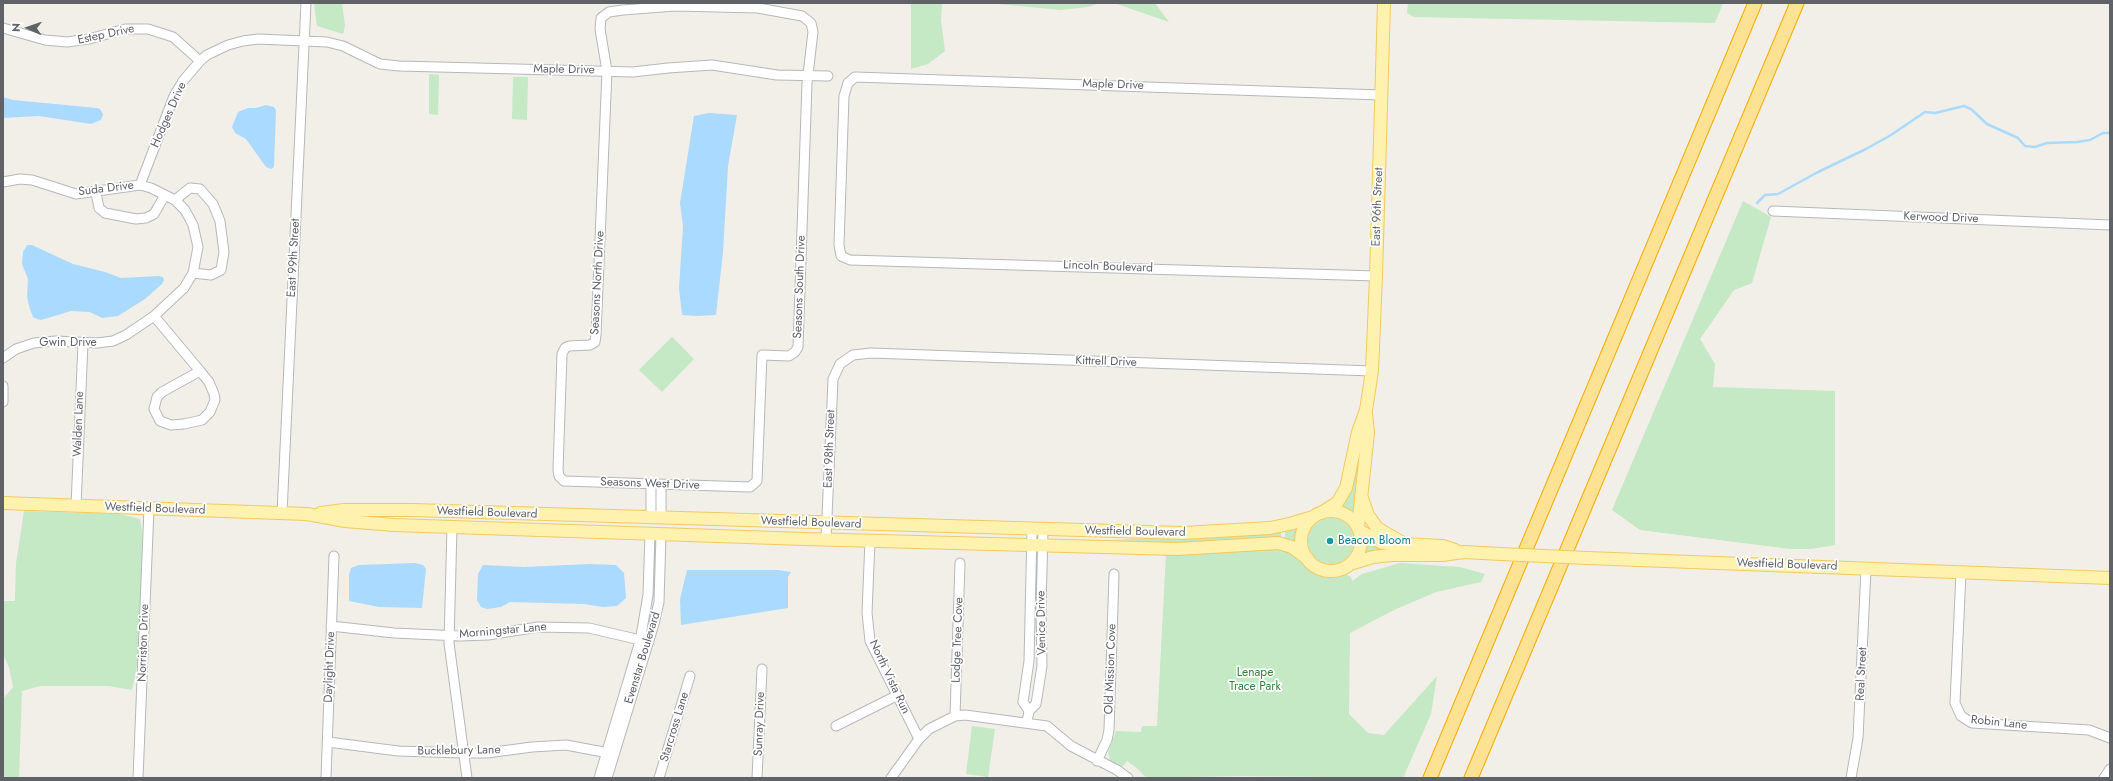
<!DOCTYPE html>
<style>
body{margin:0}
#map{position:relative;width:2113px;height:781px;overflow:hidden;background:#f1efe8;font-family:Jost,sans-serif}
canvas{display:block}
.frame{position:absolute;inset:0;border:4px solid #5f6368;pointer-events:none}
.north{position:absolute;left:8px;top:8px;width:40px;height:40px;-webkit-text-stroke:3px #fff;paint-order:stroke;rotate:272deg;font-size:11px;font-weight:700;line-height:16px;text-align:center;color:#5f6368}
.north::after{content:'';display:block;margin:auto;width:14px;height:18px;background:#5f6368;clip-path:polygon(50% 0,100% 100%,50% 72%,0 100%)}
</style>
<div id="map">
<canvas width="2113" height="781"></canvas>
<div class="frame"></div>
<div class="north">N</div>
</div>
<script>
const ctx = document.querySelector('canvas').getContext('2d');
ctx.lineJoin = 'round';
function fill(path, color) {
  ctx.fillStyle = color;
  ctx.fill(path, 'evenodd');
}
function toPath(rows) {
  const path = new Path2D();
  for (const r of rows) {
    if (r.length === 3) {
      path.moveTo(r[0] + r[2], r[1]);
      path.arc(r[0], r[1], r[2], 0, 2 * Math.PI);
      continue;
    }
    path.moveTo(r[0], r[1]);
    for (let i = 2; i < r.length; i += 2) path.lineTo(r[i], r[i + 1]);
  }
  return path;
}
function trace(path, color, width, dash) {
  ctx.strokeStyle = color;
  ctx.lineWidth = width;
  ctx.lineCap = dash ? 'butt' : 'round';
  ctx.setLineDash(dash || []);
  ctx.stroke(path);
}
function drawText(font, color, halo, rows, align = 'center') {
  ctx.font = font + ' Jost,sans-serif';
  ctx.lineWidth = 3.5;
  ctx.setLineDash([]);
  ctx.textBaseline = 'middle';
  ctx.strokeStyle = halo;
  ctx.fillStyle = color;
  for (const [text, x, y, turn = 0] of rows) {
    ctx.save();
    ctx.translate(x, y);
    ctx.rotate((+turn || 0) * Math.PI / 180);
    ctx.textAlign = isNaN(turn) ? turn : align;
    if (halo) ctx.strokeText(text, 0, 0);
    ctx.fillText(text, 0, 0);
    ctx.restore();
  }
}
fill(toPath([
 [314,3,342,3,345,26,343,34,317,26],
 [911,3,946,3,942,4,941,20,945,51,928,64,911,69],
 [988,3,1100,3,1088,7,1061,10],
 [1114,3,1155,3,1169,22],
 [1408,3,1723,3,1715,23,1414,17,1407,13],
 [429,74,439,75,438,115,429,114],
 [513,77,528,77,527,120,512,119],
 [1743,201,1771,217,1752,283,1734,290,1700,339,1715,364,1713,387,1835,391,1835,545,1811,549,1790,549,1640,530,1612,510],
 [672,337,694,359,662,392,639,370],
 [1362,431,1353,513,1340,507],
 [24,511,119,514,140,519,142,532,141,647,132,690,109,686,40,686,22,691,19,778,3,778,3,699,13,687,9,667,3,654,3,601,15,601,16,563],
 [1331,541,23],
 [1298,528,1296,543,1285,539,1285,530],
 [1281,531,1281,539,1192,545,1095,541],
 [1366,540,1392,550,1364,554],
 [1287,549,1315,572,1331,576,1344,573,1351,577,1352,581,1362,574,1400,563,1460,567,1485,574,1481,582,1436,592,1394,610,1350,633,1349,714,1368,733,1384,735,1437,676,1431,714,1403,778,1242,776,1146,778,1138,769,1127,761,1122,767,1111,762,1108,753,1116,731,1141,732,1142,726,1157,726,1166,554],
 [972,726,995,729,988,777,966,774]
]), '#c5e8c5');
fill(toPath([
 [3,97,13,100,97,108,100,109,103,114,101,120,91,124,39,116,3,118],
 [266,105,274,107,276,110,274,167,271,169,266,167,246,139,235,133,232,127,238,112,248,108,256,108],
 [709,113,737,115,728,166,723,252,716,315,696,316,682,315,679,288,683,226,680,203,694,116],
 [27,245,32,245,73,264,105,272,121,278,159,276,163,277,164,280,162,284,145,299,118,316,102,318,90,312,71,311,41,320,37,319,33,317,30,309,27,297,28,279,22,264,23,252],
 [415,563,423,565,426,569,422,608,379,607,349,601,349,575,351,568,359,565],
 [590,564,616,565,624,573,626,598,617,606,603,607,584,604,510,602,501,607,487,609,481,607,477,600,478,574,483,565,524,567],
 [687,570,778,570,791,572,788,577,788,608,681,625,680,599]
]), '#aadaff');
trace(toPath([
 [1757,203,1765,195,1778,194,1818,172,1866,149,1891,135,1925,112,1935,113,1964,106,1971,109,1987,124,2018,138,2025,146,2035,147,2047,143,2077,142,2090,140,2103,133,2110,133]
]), '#aadaff', 2.5);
const minor = toPath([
 [675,6,758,8,802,16,811,23,813,32,807,83,798,347,795,352,789,356,762,355,757,481,750,487,564,481,559,476,558,470,562,354,565,348,569,346,590,345,595,342,596,335,607,71,600,29,601,18,609,12,623,10,675,6],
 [3,28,45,40,67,42,89,39,125,29,148,29,173,37,200,61],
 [3,182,20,179,32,180,76,194,140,185,151,188,175,200,185,210,193,225,198,247,193,273,184,288,154,316,126,335,113,341,97,343,56,341,34,343,16,349,3,358],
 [140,185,174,96,183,81,200,61,207,55,228,45,243,41,258,39,327,42,343,46,380,64,399,66,633,72,668,68,712,65,777,75,828,76],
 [96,193,99,208,105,213,136,219,146,218,154,214,165,195],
 [175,200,190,188,200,189,213,204,220,221,224,252,221,270,211,275,193,273],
 [1773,211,2110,225],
 [1376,276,850,260,841,256,839,245,844,96,848,83,855,77,1381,95],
 [154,316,200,371],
 [200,371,209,382,214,394,215,400,210,412,202,420,184,424,171,425,160,421,154,409,157,397,162,392,200,371],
 [3,386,3,402],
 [661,485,661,518],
 [76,506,83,343],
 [282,513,306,3],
 [651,518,651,484],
 [452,527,449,643,467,778],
 [826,539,833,379,840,364,853,355,871,353,1372,371],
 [870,540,867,613,870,641,919,739],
 [1961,573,1955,703,1961,716,1972,723,2089,730,2110,738],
 [331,626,394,633,460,636,488,635,538,627,589,628,649,642],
 [1029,711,1023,702,1029,661,1032,530],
 [955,716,960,563],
 [1027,722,1029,711,1036,704,1042,666,1041,607,1043,531],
 [836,726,896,696],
 [328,742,398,751,464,753,487,753,532,747,566,745,614,754],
 [1097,761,1107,740,1109,730,1114,574],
 [138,778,149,508],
 [326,778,334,556],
 [599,778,640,641,648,595,650,534],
 [607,778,654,624,659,602,661,534],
 [659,778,690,676],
 [757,778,762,669],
 [891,778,919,739,929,729,955,716,965,715,1047,726,1071,746,1117,770,1128,778],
 [1851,778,1858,738,1866,569],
 [2104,778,2110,769]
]);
const major = toPath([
 [1362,498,1368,515,1377,528,1401,542],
 [3,503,307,514,345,521,394,525,805,539,1177,549,1278,543,1292,547,1308,559],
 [1331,541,30],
 [321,513,344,510,412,510,1183,533,1270,528,1289,524,1313,517],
 [1321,513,1337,503,1346,488,1358,432,1366,410,1372,371,1376,276,1384,3],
 [1358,527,1368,433,1366,413],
 [1360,531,1382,543,1443,546,1455,550],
 [1587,558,2110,578],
 [1350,564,1373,557,1392,555,1442,555,1464,552,1501,554]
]);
const highway = toPath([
 [1430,778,1755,3],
 [1471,778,1797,3]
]);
trace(minor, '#b5b8bc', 11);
trace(major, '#f2c960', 14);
trace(highway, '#f9ab00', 15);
trace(minor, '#fff', 9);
trace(major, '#fff2af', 12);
trace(highway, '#fde293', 13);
const majorBridge = toPath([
 [1501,554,1587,558]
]);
trace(majorBridge, '#f2c960', 14, []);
trace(majorBridge, '#fff2af', 12);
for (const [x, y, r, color] of [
 [1330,541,4,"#0f9aa8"]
]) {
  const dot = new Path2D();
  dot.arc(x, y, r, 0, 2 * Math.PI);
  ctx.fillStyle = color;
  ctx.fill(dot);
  trace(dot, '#fff', 1.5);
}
drawText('12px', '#5f6368', '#fff', [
 ["Estep Drive",106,35,-12],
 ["Maple Drive",564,70,1],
 ["Maple Drive",1113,85,2],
 ["Hodges Drive",169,115,-66],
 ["Suda Drive",106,189,-7],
 ["East 96th Street",1378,207,-88],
 ["Kerwood Drive",1941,218,2],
 ["East 99th Street",294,258,-87],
 ["Lincoln Boulevard",1108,267,2],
 ["Seasons North Drive",598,283,-87],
 ["Seasons South Drive",800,287,-88],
 ["Gwin Drive",68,343],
 ["Kittrell Drive",1106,362,2],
 ["Walden Lane",79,424,-88],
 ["East 98th Street",830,449,-88],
 ["Seasons West Drive",650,484,2],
 ["Westfield Boulevard",155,509,2],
 ["Westfield Boulevard",487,513,2],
 ["Westfield Boulevard",811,523,2],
 ["Westfield Boulevard",1135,532,1],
 ["Westfield Boulevard",1787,565,2],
 ["Venice Drive",1042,623,-91],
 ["Morningstar Lane",503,631,-5],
 ["Lodge Tree Cove",958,640,-88],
 ["Norriston Drive",144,643,-88],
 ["Evenstar Boulevard",643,658,-73],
 ["Daylight Drive",330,667,-88],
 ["Old Mission Cove",1111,669,-88],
 ["Real Street",1862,674,-87],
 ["North Vista Run",889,677,65],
 ["Robin Lane",1999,723,6],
 ["Sunray Drive",760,724,-88],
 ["Starcross Lane",675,727,-73],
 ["Bucklebury Lane",459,751,-1]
]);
drawText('12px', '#0d838f', '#fff', [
 ["Beacon Bloom",1338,541]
], 'left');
drawText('12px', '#348238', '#fff', [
 ["Lenape",1255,673],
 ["Trace Park",1255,687]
]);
</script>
